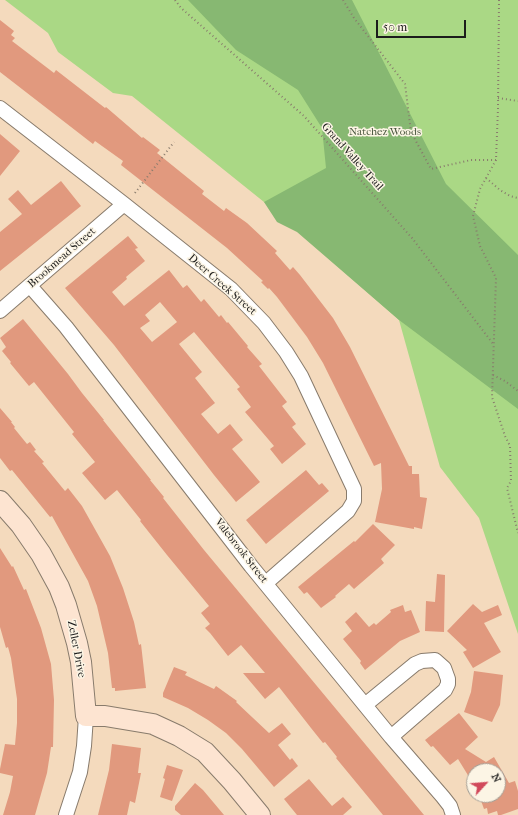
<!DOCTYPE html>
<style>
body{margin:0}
#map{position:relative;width:518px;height:815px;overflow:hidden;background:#f4dabd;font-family:"IM FELL French Canon",serif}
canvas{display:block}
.north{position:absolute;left:466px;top:763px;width:40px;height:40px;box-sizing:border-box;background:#fcf5e5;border:1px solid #a29e95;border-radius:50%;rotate:64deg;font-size:11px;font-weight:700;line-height:16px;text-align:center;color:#1c1c1c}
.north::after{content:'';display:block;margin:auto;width:14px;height:18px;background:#d1495b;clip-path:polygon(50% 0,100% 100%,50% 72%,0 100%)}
.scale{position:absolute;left:376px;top:20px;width:90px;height:18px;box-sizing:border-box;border:2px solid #1c1c1c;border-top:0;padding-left:5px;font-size:12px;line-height:14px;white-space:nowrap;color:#1c1c1c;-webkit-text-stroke:3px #fcf5e5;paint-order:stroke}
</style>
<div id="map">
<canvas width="518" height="815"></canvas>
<div class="north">N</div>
<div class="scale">50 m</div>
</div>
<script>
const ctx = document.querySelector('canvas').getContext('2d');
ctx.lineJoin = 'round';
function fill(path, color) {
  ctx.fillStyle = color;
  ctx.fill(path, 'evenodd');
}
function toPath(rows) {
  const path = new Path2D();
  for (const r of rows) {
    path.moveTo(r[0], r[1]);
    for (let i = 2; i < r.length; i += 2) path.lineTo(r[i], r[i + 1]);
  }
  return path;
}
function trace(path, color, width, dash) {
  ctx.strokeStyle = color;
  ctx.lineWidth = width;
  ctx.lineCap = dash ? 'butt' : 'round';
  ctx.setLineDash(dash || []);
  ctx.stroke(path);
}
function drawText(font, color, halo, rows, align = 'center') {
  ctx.font = font + ' "IM FELL French Canon",serif';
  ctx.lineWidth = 3;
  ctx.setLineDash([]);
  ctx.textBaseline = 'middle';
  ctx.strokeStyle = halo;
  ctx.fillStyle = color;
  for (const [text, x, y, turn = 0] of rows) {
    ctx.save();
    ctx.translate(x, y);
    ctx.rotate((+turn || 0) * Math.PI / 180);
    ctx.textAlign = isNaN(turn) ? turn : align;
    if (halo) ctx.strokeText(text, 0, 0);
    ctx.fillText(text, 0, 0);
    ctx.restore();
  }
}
fill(toPath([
 [5,0,518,0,518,634,479,518,440,467,399,320,264,202,132,96,113,93,58,52,48,33]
]), '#aad885');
fill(toPath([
 [188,0,352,0,446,184,518,255,518,409,399,320,297,232,277,222,264,202,326,168,322,128,298,90,236,50]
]), '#87b872');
fill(toPath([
 [0,20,14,31,11,35,15,38,12,41,54,73,56,70,105,108,106,107,142,138,143,137,160,150,157,153,204,191,202,194,224,211,226,208,247,223,277,251,275,253,290,270,293,267,300,275,333,318,350,347,409,466,412,466,412,474,419,474,420,497,427,498,422,529,414,527,414,529,375,522,382,489,381,463,374,466,323,363,307,337,277,297,269,288,268,289,261,282,263,281,227,248,121,165,123,161,95,141,93,144,0,72],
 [0,134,20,151,0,176],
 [61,181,81,206,0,271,0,232,22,214,8,199,18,190,31,205],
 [128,236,138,248,135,249,145,261,126,277,127,279,112,292,124,306,169,270,183,288,187,285,201,302,204,299,219,317,221,315,227,323,228,322,248,346,247,347,262,364,259,366,287,402,282,406,296,424,292,427,306,444,282,464,270,449,274,446,245,412,251,407,237,389,240,387,194,332,179,344,202,372,195,378,215,403,201,414,218,434,230,424,243,440,232,449,260,482,236,502,214,475,114,345,65,288],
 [160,302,177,322,152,342,140,328,150,321,145,315],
 [23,319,68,374,82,393,104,420,103,420,151,480,150,480,164,497,163,498,204,550,424,815,383,815,336,758,337,757,325,742,323,743,311,728,279,687,265,699,243,673,265,673,241,645,228,656,210,633,205,628,210,624,201,613,209,606,167,555,140,521,141,520,117,490,105,500,82,473,95,462,72,434,74,432,34,382,29,386,10,363,11,362,2,351,6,347,0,338],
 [0,408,12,422,11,422,15,427,14,428,27,444,30,442,36,450,34,451,44,462,42,463,65,491,68,488,82,506,110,556,123,588,134,622,139,645,141,644,146,688,115,691,115,688,112,688,108,653,97,606,88,581,52,516,50,517,12,470,10,471,0,458],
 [306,470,319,485,322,483,329,491,266,544,246,520],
 [373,524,395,545,381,559,384,563,354,589,349,584,335,596,336,597,321,608,307,592,304,594,298,587,354,541,355,542],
 [0,548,12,567,13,566,24,590,26,589,41,628,51,664,54,700,53,747,51,747,47,773,35,815,3,815,10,792,13,776,0,773,0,769,5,744,15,745,17,723,17,699,11,658,8,647,6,648,0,627],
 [437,574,445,575,444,632,425,631,426,601,435,602],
 [473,604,482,612,498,605,502,615,484,623,501,652,473,668,463,652,467,650,447,631],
 [403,605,405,612,411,610,420,632,400,641,365,670,360,663,361,661,343,639,352,631,345,622,356,612,369,627,374,623,376,625,391,612,390,610],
 [174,667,187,672,185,675,214,689,216,686,237,701,236,702,269,733,282,723,291,734,278,745,290,760,292,758,298,766,274,787,242,749,226,733,208,720,188,708,163,697,163,693],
 [474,671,503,675,500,705,492,722,464,712,471,692],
 [459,713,478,737,465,749,486,762,494,757,509,783,515,781,518,791,518,809,501,815,498,815,497,811,488,814,487,808,484,809,479,795,498,795,498,771,474,771,474,785,458,759,450,765,433,746,431,747,425,740],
 [112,744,141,748,138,773,141,773,135,803,130,801,127,815,98,815,109,770],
 [167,765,183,770,172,801,160,797,165,779,163,778],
 [309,779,332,806,343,797,352,807,343,815,297,815,284,799],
 [195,783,203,790,224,815,181,815,175,810,175,806]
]), '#e1997e');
const street = toPath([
 [0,108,124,204,231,289,264,323,286,352,301,376,354,489,354,501,348,511,266,583],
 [30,286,66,327,251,566,391,737,443,797,450,806,453,815],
 [0,311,124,204],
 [365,705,415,664,422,661,435,660,444,668,448,679,448,684,445,690,391,737],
 [66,815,80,772,84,746,86,716]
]);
const secondary = toPath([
 [0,501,21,525,41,554,59,587,66,605,77,643,81,662,86,716,105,716,153,724,179,736,205,752,232,781,260,815]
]);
trace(street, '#887b6c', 16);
trace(secondary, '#887b6c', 22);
trace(toPath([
 [175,0,181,8,304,116,412,238,494,345],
 [343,0,354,18,405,84,411,132,431,169,471,160,496,160],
 [499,0,498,108,496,160,480,189,473,216,480,246,496,278,492,397,505,436,510,446,511,481,507,488,518,533],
 [498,98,518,101],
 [486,178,500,190,510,196,518,198],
 [135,193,174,142],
 [493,375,505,381,518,391]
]), '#887b6c', 2, [1, 3]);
trace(street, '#fff', 14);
trace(secondary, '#fde4d1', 20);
drawText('11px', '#47543c', '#fcf5e5', [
 ["Natchez Woods",385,132]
]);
drawText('11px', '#1c1c1c', '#fcf5e5', [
 ["Grand Valley Trail",352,157,48],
 ["Brookmead Street",62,258,-41],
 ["Deer Creek Street",222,285,41],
 ["Valebrook Street",241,551,52],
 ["Zeller Drive",76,649,79]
]);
</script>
